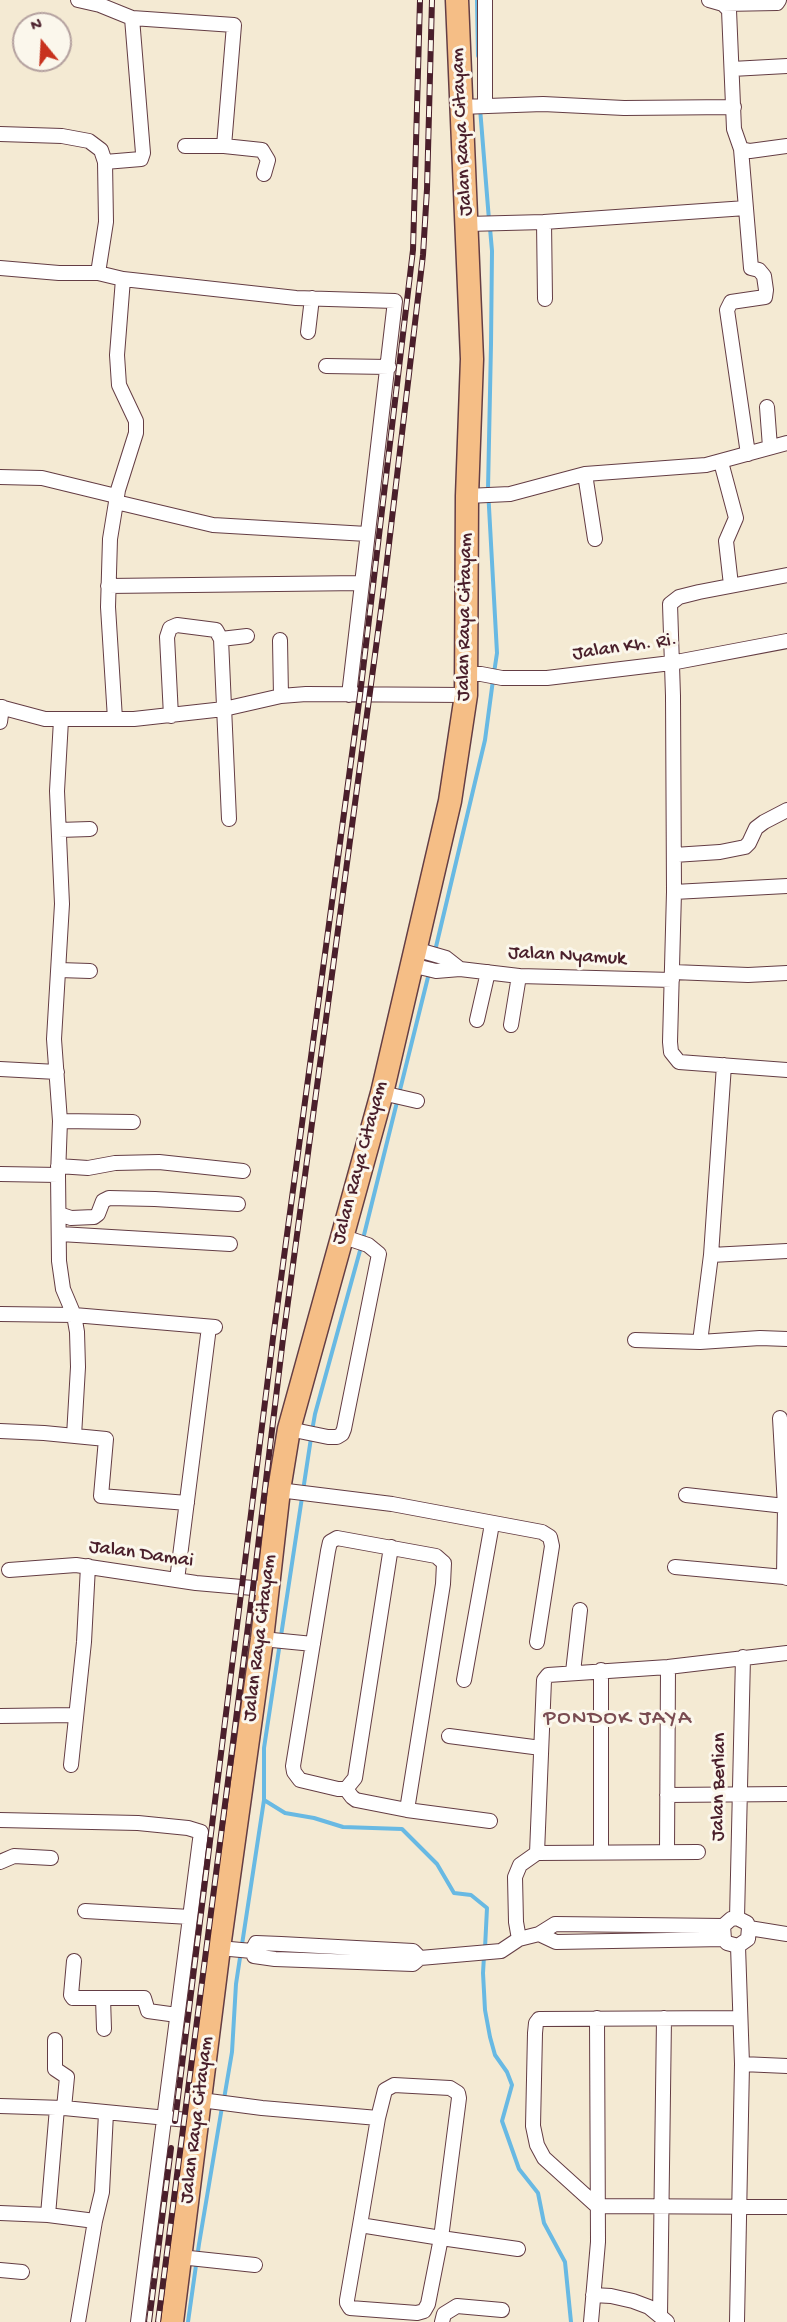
<!DOCTYPE html>
<style>
body{margin:0}
#map{position:relative;width:787px;height:2322px;overflow:hidden;background:#f4ead3;font-family:"Gochi Hand",sans-serif}
canvas{display:block}
.north{position:absolute;left:12px;top:12px;width:60px;height:60px;box-sizing:border-box;background:#fbf7ec;border:2px solid #b4a19f;border-radius:50%;rotate:342deg;font-size:16px;font-weight:700;line-height:24px;text-align:center;color:#4a1f2b}
.north::after{content:'';display:block;margin:auto;width:21px;height:27px;background:#c8321e;clip-path:polygon(50% 0,100% 100%,50% 72%,0 100%)}
</style>
<div id="map">
<canvas width="787" height="2322"></canvas>
<div class="north">N</div>
</div>
<script>
const ctx = document.querySelector('canvas').getContext('2d');
ctx.lineJoin = 'round';
function toPath(rows) {
  const path = new Path2D();
  for (const r of rows) {
    path.moveTo(r[0], r[1]);
    for (let i = 2; i < r.length; i += 2) path.lineTo(r[i], r[i + 1]);
  }
  return path;
}
function trace(path, color, width, dash) {
  ctx.strokeStyle = color;
  ctx.lineWidth = width;
  ctx.lineCap = dash ? 'butt' : 'round';
  ctx.setLineDash(dash || []);
  ctx.stroke(path);
}
function drawText(font, color, halo, rows, align = 'center') {
  ctx.font = font + ' "Gochi Hand",sans-serif';
  ctx.lineWidth = 6;
  ctx.setLineDash([]);
  ctx.textBaseline = 'middle';
  ctx.strokeStyle = halo;
  ctx.fillStyle = color;
  for (const [text, x, y, turn = 0] of rows) {
    ctx.save();
    ctx.translate(x, y);
    ctx.rotate((+turn || 0) * Math.PI / 180);
    ctx.textAlign = isNaN(turn) ? turn : align;
    if (halo) ctx.strokeText(text, 0, 0);
    ctx.fillText(text, 0, 0);
    ctx.restore();
  }
}
trace(toPath([
 [477,0,478,56],
 [480,108,489,220],
 [490,228,492,251,491,344,488,489,497,653,494,673],
 [435,951,485,740,493,680],
 [363,1239,429,973],
 [312,1431,315,1414,361,1247],
 [264,1800,285,1813,314,1818,343,1827,402,1829,437,1864,454,1893,471,1895,487,1908,485,1948],
 [484,1956,483,1973,485,2010,490,2037,495,2055,507,2072,512,2085,502,2121,519,2169,538,2193,544,2223,565,2262,571,2322],
 [224,2099,232,2052,236,1984,264,1800,264,1748,311,1438],
 [188,2322,199,2244,222,2107]
]), '#68b9e3', 4);
const street = toPath([
 [78,0,100,5,132,18,234,25,224,146,262,150,268,160,264,174],
 [485,0,485,106],
 [709,0,723,4,729,10,734,129,741,149,750,151,787,146],
 [723,4,777,3,779,0],
 [732,69,787,66],
 [460,107,543,104,624,108,734,107],
 [0,134,62,136,89,141,101,150,105,162,141,159,143,153,132,18],
 [185,146,224,146],
 [741,149,751,268,759,270,764,276,766,290,765,297,731,302,727,310,748,454],
 [105,162,106,222,98,273,123,279,117,355,119,385,136,421,136,433,118,490,110,539,108,607,115,719],
 [544,222,746,208],
 [467,224,544,222,545,299],
 [0,268,59,273,98,273],
 [123,279,296,298,395,301,349,695],
 [308,332,312,298],
 [326,366,389,367],
 [767,407,770,447],
 [721,462,736,518,726,541,731,585],
 [585,474,595,539],
 [0,477,42,478,116,496],
 [467,496,510,494,585,474,706,465,787,443],
 [116,502,213,525,367,534],
 [787,575,699,592,679,597,670,604,673,696,674,892,670,1042,671,1052,679,1062,787,1070],
 [108,586,362,583],
 [221,639,247,636],
 [280,640,281,696],
 [468,674,481,674,502,678,547,678,671,663,787,641],
 [0,707,45,719,134,719,224,709,281,696,306,694,466,695],
 [171,716,167,637,170,628,177,625,216,630,221,639,229,819],
 [61,720,57,791,62,904,54,1039,60,1121,58,1175,59,1261,63,1289,74,1315,77,1332,78,1367,74,1436],
 [0,722,2,707],
 [59,830,90,829],
 [674,855,720,852,745,847,749,843,756,828,764,822,787,810],
 [674,892,787,886],
 [415,949,446,958,460,969],
 [411,965,436,971,460,969,519,976,672,980],
 [59,970,90,971],
 [673,972,748,975,787,973],
 [477,1020,488,972],
 [511,1025,519,976],
 [0,1069,57,1072],
 [382,1093,417,1101],
 [60,1121,133,1122],
 [58,1166,88,1168,115,1163,159,1162,243,1171],
 [0,1174,58,1175],
 [59,1214,71,1218,94,1217,98,1214,103,1201,109,1198,155,1199,238,1204],
 [60,1234,230,1244],
 [711,1255,787,1251],
 [0,1314,74,1315,215,1327],
 [635,1340,700,1342,760,1338,787,1339],
 [700,1342,711,1255,724,1065],
 [780,1418,785,1506,784,1577,787,1578],
 [289,1429,328,1437,337,1437,342,1434,344,1429,379,1254,368,1245,341,1236],
 [0,1431,44,1433,106,1439,101,1496,187,1503],
 [279,1490,392,1504,542,1532,550,1537,552,1546,537,1642],
 [686,1495,785,1506],
 [675,1567,784,1577],
 [9,1570,76,1565,196,1583,253,1588,268,1587],
 [177,1580,209,1327],
 [262,1639,313,1644],
 [601,1670,601,1852],
 [573,1672,580,1610],
 [464,1680,492,1524],
 [0,1716,75,1715],
 [449,1736,541,1748],
 [71,1765,84,1642,88,1566],
 [346,1789,355,1778,391,1547],
 [667,1795,787,1794],
 [407,1810,356,1800,352,1797,346,1789,338,1789,300,1780,294,1772,293,1766,328,1551,330,1542,337,1538,436,1556,444,1563,443,1584,407,1810,490,1821],
 [0,1820,138,1823,188,1828,201,1832,138,2322],
 [667,1851,668,1667],
 [537,1853,544,1680,548,1675,668,1667,787,1653],
 [0,1862,14,1856,51,1858],
 [85,1911,190,1917],
 [737,1918,743,1657],
 [749,1928,787,1934],
 [539,1934,556,1942,724,1939],
 [519,1939,516,1922,515,1877,520,1865,537,1853,698,1852],
 [219,1948,252,1951,254,1956,275,1959,413,1964,420,1958,501,1951,519,1939,539,1934,555,1924,723,1926,731,1919,737,1918,747,1923,749,1928,748,1939,738,1946,727,1943,724,1939,723,1926],
 [252,1951,256,1943,281,1944,413,1951,420,1958],
 [74,1961,71,1995,73,1998,144,1998,148,2011,177,2015],
 [103,1998,104,2029],
 [740,2018,539,2019,536,2023,535,2033,533,2126,537,2145,544,2158,597,2206,787,2207],
 [55,2040,55,2069,67,2077,64,2108],
 [742,2064,787,2066],
 [201,2100,262,2108,378,2118],
 [0,2106,64,2108,198,2121],
 [0,2213,48,2215,95,2221,102,2192,106,2113],
 [48,2215,57,2108],
 [360,2225,441,2238,459,2098,458,2093,450,2088,394,2085,385,2090,378,2118,360,2225,347,2300,347,2303,350,2308,417,2313,424,2311,428,2304,441,2238,518,2249],
 [180,2257,255,2265],
 [0,2270,22,2272],
 [593,2295,611,2296,633,2301,649,2307,667,2322],
 [660,2316,664,2018],
 [78,2322,95,2221],
 [442,2322,444,2314,457,2306,502,2310],
 [591,2322,598,2242,597,2018],
 [737,2322,742,2064,738,1946]
]);
const primary = toPath([
 [172,2322,219,1948,262,1639,279,1490,289,1429,382,1093,450,801,466,695,467,496,472,359,457,0]
]);
trace(street, '#643d44', 16);
trace(primary, '#643d44', 25);
trace(street, '#fff', 14);
trace(primary, '#f5be86', 22);
const rail = toPath([
 [175,2121,273,1338,360,695,413,250,420,0],
 [149,2322,171,2148],
 [158,2322,253,1588,283,1339,383,595,423,255,427,189,432,0]
]);
trace(rail, '#4a1f2b', 6);
trace(rail, '#fbf7ec', 4, [11]);
drawText('20px', '#4a1f2b', '#fbf7ec', [
 ["Jalan Raya Citayam",463,132,-93],
 ["Jalan Raya Citayam",466,617,-89],
 ["Jalan Kh. Ri.",625,648,-8],
 ["Jalan Nyamuk",567,957,3],
 ["Jalan Raya Citayam",361,1163,-75],
 ["Jalan Damai",141,1555,8],
 ["Jalan Raya Citayam",261,1638,-83],
 ["Jalan Berlian",720,1787,-89],
 ["Jalan Raya Citayam",198,2120,-83]
]);
ctx.letterSpacing = '1.5px';
drawText('22px', '#794b51', '#fbf7ec', [
 ["PONDOK JAYA",618,1720]
]);
ctx.letterSpacing = '0px';
</script>
